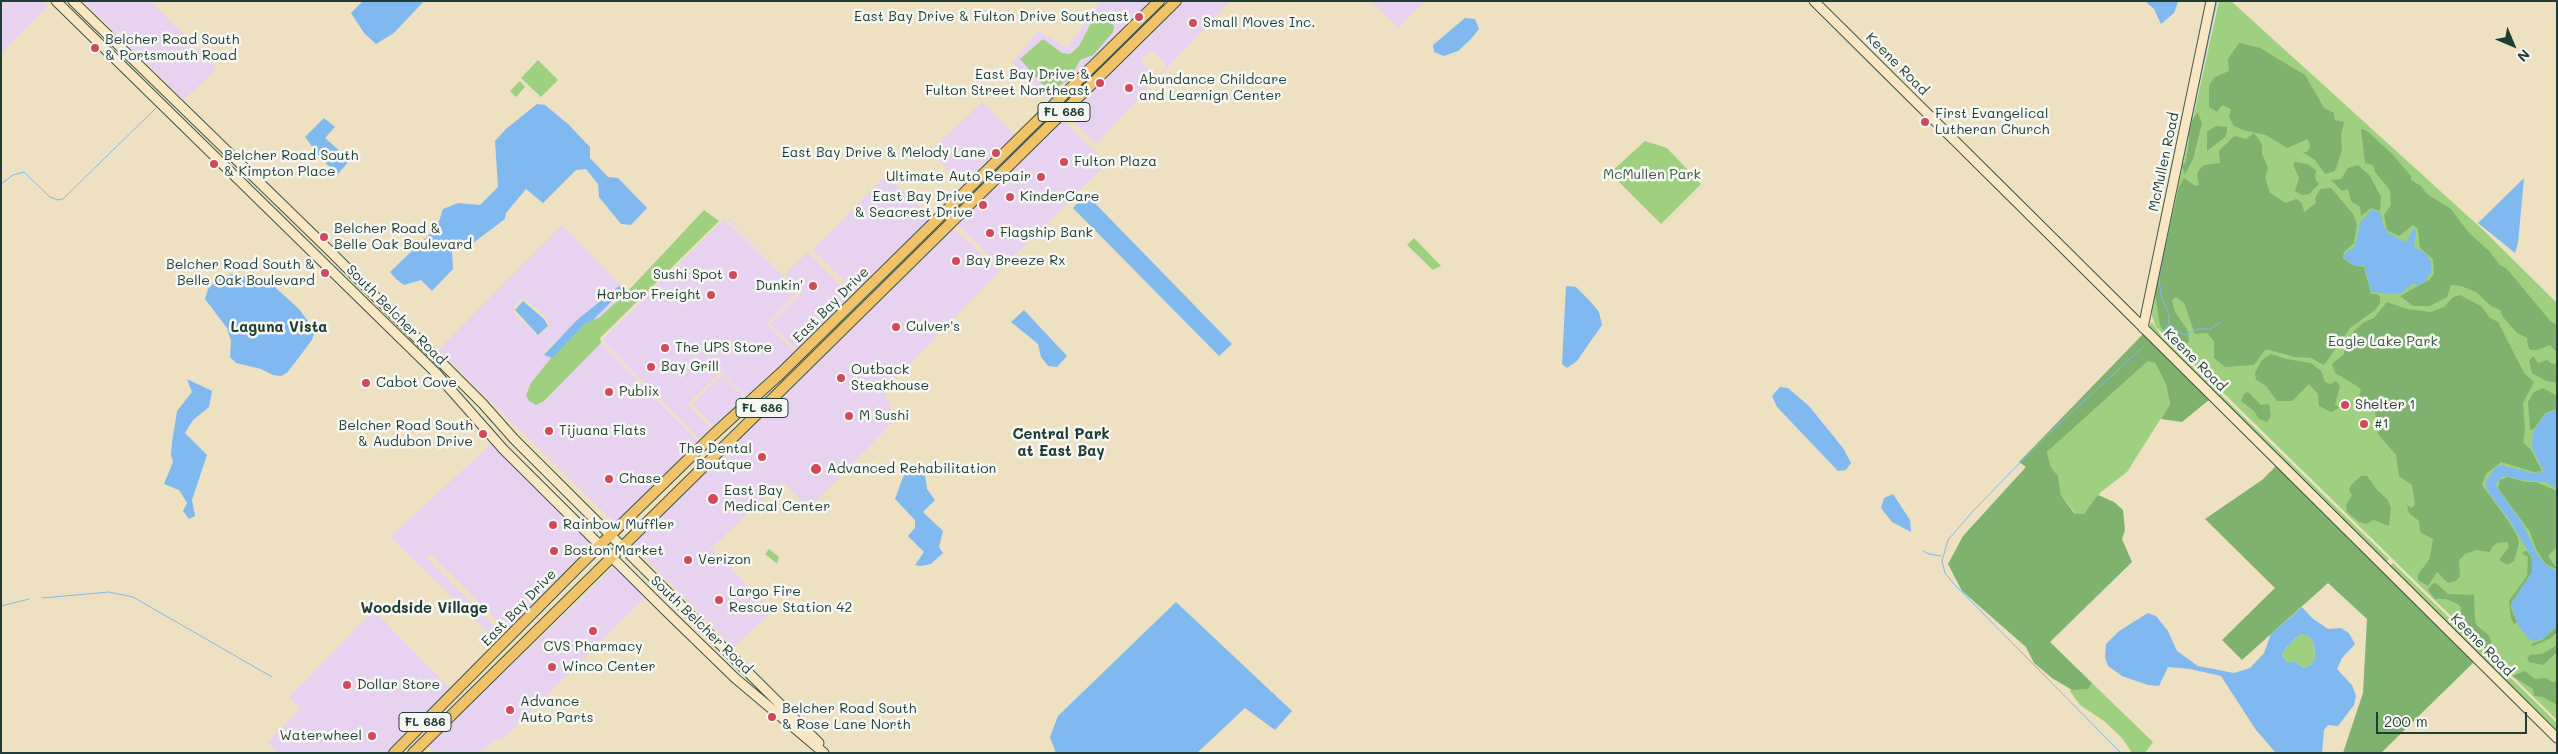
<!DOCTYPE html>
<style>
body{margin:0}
#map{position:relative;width:2558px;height:754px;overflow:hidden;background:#ede1c2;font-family:Mali,sans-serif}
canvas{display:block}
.frame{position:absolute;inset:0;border:2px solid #1f3d34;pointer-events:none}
.north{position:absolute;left:2488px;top:20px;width:50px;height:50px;-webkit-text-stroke:4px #f6f6f2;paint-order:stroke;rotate:135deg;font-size:14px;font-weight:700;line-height:20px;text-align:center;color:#1f3d34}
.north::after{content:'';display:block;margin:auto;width:18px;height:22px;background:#1f3d34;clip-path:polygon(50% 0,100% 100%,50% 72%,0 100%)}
.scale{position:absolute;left:2376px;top:712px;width:151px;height:22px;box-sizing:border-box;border:2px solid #1f3d34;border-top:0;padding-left:6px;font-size:15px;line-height:18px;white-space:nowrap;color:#1f3d34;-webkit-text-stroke:4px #f6f6f2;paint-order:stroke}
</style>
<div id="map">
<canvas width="2558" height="754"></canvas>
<div class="frame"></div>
<div class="north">N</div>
<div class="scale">200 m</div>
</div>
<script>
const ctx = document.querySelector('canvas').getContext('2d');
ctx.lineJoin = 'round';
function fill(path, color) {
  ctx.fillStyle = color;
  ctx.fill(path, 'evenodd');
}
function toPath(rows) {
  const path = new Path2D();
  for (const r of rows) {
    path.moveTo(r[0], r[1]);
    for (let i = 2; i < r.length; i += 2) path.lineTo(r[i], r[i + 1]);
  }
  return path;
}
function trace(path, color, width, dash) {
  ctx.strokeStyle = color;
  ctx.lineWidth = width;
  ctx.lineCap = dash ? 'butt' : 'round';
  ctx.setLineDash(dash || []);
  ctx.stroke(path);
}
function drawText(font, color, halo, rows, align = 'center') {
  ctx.font = font + ' Mali,sans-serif';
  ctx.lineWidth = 5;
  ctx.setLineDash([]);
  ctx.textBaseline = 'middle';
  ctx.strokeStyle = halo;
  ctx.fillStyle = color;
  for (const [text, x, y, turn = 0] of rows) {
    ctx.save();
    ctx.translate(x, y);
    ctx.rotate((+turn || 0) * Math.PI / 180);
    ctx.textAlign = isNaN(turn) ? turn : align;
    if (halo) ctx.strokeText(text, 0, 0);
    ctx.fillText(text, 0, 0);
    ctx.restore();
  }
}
fill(toPath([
 [1,1,42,1,48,6,1,53],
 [83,1,150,1,217,68,184,100],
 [1100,1,1154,1,1052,102,1012,63,1038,31,1067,48],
 [1097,20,1093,55,1080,59,1071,77,1020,59,1043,39,1062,53,1070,54,1079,46,1090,25],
 [1182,1,1230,1,1096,144,1066,115],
 [1150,51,1154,52,1165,64,1166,67,1158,75,1154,75,1142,63,1142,59],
 [1371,1,1425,1,1399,28],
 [982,102,1017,137,966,188,930,152],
 [1062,119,1107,163,1004,267,996,263,956,223],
 [886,175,934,219,857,294,812,250],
 [729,217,785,274,808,252,853,298,617,525,438,350,562,225,627,292,600,317,593,320,615,287,545,351,546,356,552,358,531,383,526,395,529,401,544,401,601,343,697,440,701,440,713,429,713,426,692,404,722,375,744,397,748,397,796,353,796,349,770,324,801,293,801,290,728,219],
 [521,299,525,299,546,317,550,325,540,336,537,336,513,312,513,308],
 [724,219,799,291,767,324,795,351,746,396,721,372,688,404,711,428,699,439,602,340],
 [952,227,1000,271,884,391,895,420,809,508,782,482,711,548,773,611,733,647,630,543],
 [493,442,597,545,510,633,430,554,426,557,506,637,500,644,390,537],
 [616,564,647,596,501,741,498,738,486,748,475,753,435,753,428,746],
 [374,610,452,691,388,753,277,753,267,742,300,709,289,697]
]), '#e7d2ef');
fill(toPath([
 [2219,1,2231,1,2481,228,2557,303,2557,720,2156,327,2152,316,2153,299],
 [1103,15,1111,21,1114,27,1113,32,1093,55,1080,60,1071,77,1054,90,1042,84,1020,59,1043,39,1062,53,1070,54,1079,46,1090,25],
 [538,60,558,80,541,97,521,78],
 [520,81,525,87,516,97,510,91],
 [1645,141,1667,148,1701,184,1661,224,1610,173],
 [704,210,719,221,600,338,601,343,544,401,536,405,529,401,526,395,531,383,551,358,586,323,600,317,627,292],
 [1414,238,1441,266,1433,270,1407,245],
 [2152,322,2162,337,2389,559,2384,564,2148,329],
 [2148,361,2155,363,2166,384,2170,404,2127,472,2101,492,2084,514,2075,513,2061,495,2058,476,2051,467,2047,452],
 [769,549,779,557,777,564,765,554],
 [2393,563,2557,723,2557,730,2388,568],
 [2300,634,2309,636,2314,643,2315,658,2311,665,2303,668,2294,661,2288,663,2282,655,2286,648],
 [2092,683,2153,742,2145,753,2132,753,2122,738,2104,721,2080,705,2070,691,2073,688,2088,689]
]), '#9ed07f');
fill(toPath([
 [2239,43,2260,48,2305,75,2324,108,2334,113,2335,120,2344,122,2341,135,2342,150,2335,171,2325,174,2315,160,2304,153,2300,154,2308,151,2310,146,2308,139,2287,148,2266,135,2243,130,2234,126,2229,117,2231,109,2222,105,2217,112,2209,107,2209,85,2215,77,2229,71,2228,59],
 [2198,113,2202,123,2193,159,2185,174,2182,166,2186,162,2189,140,2188,134,2193,118],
 [2216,126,2227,127,2227,132,2225,137,2207,151,2207,132],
 [2361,129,2367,131,2391,153,2411,176,2411,180,2421,186,2427,194,2451,209,2469,233,2489,251,2500,265,2507,269,2551,322,2557,325,2557,352,2550,345,2537,350,2530,350,2528,346,2527,338,2517,333,2503,317,2500,310,2491,306,2476,292,2461,286,2451,285,2447,297,2430,306,2413,306,2400,296,2429,280,2434,274,2433,259,2420,248,2418,229,2413,225,2399,236,2387,230,2384,215,2391,205,2390,190,2375,172,2373,165,2365,163],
 [2254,133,2262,144,2262,154,2268,168,2265,178,2270,193,2286,203,2296,199,2302,203,2304,212,2316,203,2315,198,2320,189,2331,188,2353,214,2357,224,2354,243,2344,252,2343,258,2352,265,2364,267,2371,294,2377,294,2380,297,2380,303,2375,310,2350,328,2324,365,2311,358,2295,357,2269,350,2265,350,2254,365,2225,367,2214,358,2214,341,2207,333,2195,334,2184,303,2176,297,2172,300,2175,312,2188,331,2189,341,2186,345,2177,342,2165,333,2160,325,2155,293,2179,187,2184,178,2195,186,2199,185,2197,174,2200,169,2204,165,2220,163,2219,151,2230,140,2235,136,2246,139],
 [2296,162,2307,164,2316,170,2315,179,2319,184,2309,194,2302,195,2295,191,2299,178,2293,164],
 [2358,165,2370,176,2381,197,2380,211,2371,208,2361,216,2360,207,2351,201,2348,189,2342,191,2331,180,2341,179,2348,168],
 [2460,295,2481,306,2490,318,2498,322,2524,373,2534,382,2523,403,2525,431,2523,442,2531,450,2542,471,2534,472,2501,462,2486,474,2482,485,2509,522,2518,538,2519,543,2514,561,2507,565,2499,560,2509,547,2508,542,2497,543,2492,547,2490,552,2477,550,2465,554,2459,560,2460,576,2456,581,2448,583,2437,572,2428,586,2418,580,2418,575,2430,558,2433,539,2420,532,2419,521,2409,513,2407,505,2412,508,2415,504,2412,485,2399,476,2396,455,2378,434,2375,412,2369,408,2369,402,2359,395,2361,390,2357,386,2335,373,2332,364,2344,354,2345,343,2354,331,2364,322,2374,318,2387,302,2407,309,2431,312,2444,307,2453,297],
 [2144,333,2210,399,2182,422,2161,419,2170,404,2166,384,2155,363,2148,361,2047,452,2051,467,2058,476,2061,495,2074,513,2084,514,2098,495,2114,502,2123,510,2125,530,2122,539,2132,562,2050,642,2092,683,2088,689,2072,690,2052,678,2034,663,2026,647,1962,591,1948,564,1963,536,2026,467,2019,462],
 [2271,354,2286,359,2311,363,2321,371,2325,382,2330,384,2336,381,2340,386,2335,404,2339,408,2331,412,2319,406,2318,394,2309,384,2292,401,2277,401,2266,386,2256,380,2255,373,2262,360],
 [2533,356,2538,363,2547,360,2552,364,2557,363,2557,383,2546,381,2532,373,2529,361],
 [2543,388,2557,396,2557,409,2545,413,2534,429,2530,430,2528,402,2534,392],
 [2248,392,2261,405,2269,404,2271,416,2267,422,2259,419,2254,411,2241,401,2244,394],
 [2277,465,2475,661,2381,753,2343,753,2363,693,2367,619,2328,583,2242,660,2222,640,2275,588,2205,519,2262,480],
 [2361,476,2367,476,2378,491,2388,500,2391,508,2389,526,2374,520,2366,524,2359,522,2347,512,2346,505,2352,495,2349,490,2351,485],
 [2508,477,2525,482,2536,482,2557,491,2557,547,2548,556,2557,569,2547,565,2543,560,2536,549,2530,532,2498,488,2500,480],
 [2525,551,2527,551,2532,559,2532,572,2512,602,2511,608,2517,622,2514,624,2511,618,2509,601,2527,576,2528,557,2522,553],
 [2436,583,2448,594,2474,595,2475,620,2477,626,2489,635,2495,654,2491,656,2472,631,2460,622,2461,608,2458,604,2446,599,2435,599,2430,593,2428,589,2432,584],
 [2557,627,2557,632,2551,638,2533,646,2531,644,2542,640],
 [2557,645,2557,652,2543,665,2529,662,2527,658,2530,655,2542,654],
 [2525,671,2535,679,2546,678,2552,682,2557,681,2557,705,2543,697,2534,696,2533,689,2512,676]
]), '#7eb26e');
fill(toPath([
 [363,1,424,1,394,33,376,44,364,33,351,13],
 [2145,1,2178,1,2178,2,2174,13,2161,24,2154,9],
 [1465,18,1475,19,1479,29,1470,40,1458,51,1444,56,1434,52,1433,45],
 [537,104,545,105,568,124,590,147,590,158,608,177,618,178,647,208,631,225,621,224,599,197,598,184,586,169,576,170,543,203,526,189,506,213,505,219,469,246,452,250,453,269,432,291,421,280,404,285,396,279,390,272,437,227,443,209,458,203,480,205,498,187,495,141,506,129],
 [324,118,335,127,325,138,350,160,338,174,322,160,305,137],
 [2524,178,2518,243,2515,253,2478,223],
 [1086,194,1232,344,1219,356,1073,208],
 [2372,209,2381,214,2383,225,2388,233,2399,239,2406,242,2414,228,2416,230,2414,247,2426,254,2431,262,2431,272,2425,281,2419,285,2412,284,2400,294,2371,292,2364,265,2353,265,2344,257,2345,253,2355,247,2360,223],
 [231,274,267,280,299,309,315,331,312,340,287,373,281,376,273,375,261,369,236,363,230,357,231,341,227,328,205,299,208,289,218,279],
 [619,286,622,288,621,292,593,320,586,323,552,358,544,355,577,320],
 [1566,286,1576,287,1590,301,1599,312,1602,325,1577,361,1567,368,1562,364],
 [523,301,544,319,548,326,538,335,515,310],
 [1024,310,1067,356,1057,367,1048,366,1041,357,1038,344,1011,322],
 [187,379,212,391,209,407,193,420,185,433,207,455,192,500,195,516,189,519,183,511,187,503,179,490,164,484,173,462,171,455,172,442,177,411,192,392],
 [1780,387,1788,388,1809,406,1843,448,1851,463,1846,470,1838,471,1777,407,1772,396],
 [2557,410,2557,489,2546,482,2523,480,2506,476,2502,477,2495,485,2522,523,2538,556,2547,566,2557,571,2557,626,2542,639,2535,641,2529,639,2518,625,2511,604,2532,572,2531,556,2507,516,2490,495,2485,483,2495,468,2499,465,2533,473,2544,472,2532,448,2533,432,2545,414],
 [916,464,925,475,927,489,935,500,923,512,943,531,939,547,943,553,931,564,920,566,915,565,924,552,908,536,915,528,915,520,895,499,903,477],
 [1893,494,1910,520,1911,532,1892,522,1881,508,1884,498],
 [1176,602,1292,711,1275,730,1245,708,1197,753,1056,753,1050,737,1058,716],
 [2302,607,2312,618,2328,629,2341,628,2349,633,2355,644,2342,658,2337,669,2352,685,2356,696,2354,705,2338,726,2328,725,2324,730,2322,753,2276,753,2256,730,2221,676,2190,669,2168,667,2159,686,2148,685,2122,676,2108,666,2105,658,2106,644,2119,631,2148,613,2156,616,2168,631,2177,651,2198,666,2234,673,2250,668,2264,653,2271,634],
 [2300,634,2309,636,2314,643,2315,658,2311,665,2303,668,2294,661,2288,663,2282,655,2286,648]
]), '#7fb9f0');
trace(toPath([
 [2178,183,2217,1],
 [1,184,13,175,24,172,50,197,58,200,63,199,156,108],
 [2163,255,2159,279,2161,295,2169,315,2169,323,2163,332],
 [2169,325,2185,335,2198,329,2210,329,2221,322],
 [1923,551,1929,554,1941,556],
 [42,598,109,592,133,597,272,677],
 [1,606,29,599],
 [2121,753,1953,583,1945,573,1942,561,1948,540,1974,510,2047,435,2144,346]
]), '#7fb9f0', 1);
const secondary = toPath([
 [56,1,436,373,503,449,663,608,735,678,824,753],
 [73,1,330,251,483,404,514,439,819,743],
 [1814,1,2557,738],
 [2143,328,2211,1]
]);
const primary = toPath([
 [394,753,585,560,713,435,781,373,1159,1],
 [413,753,1176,1]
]);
trace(secondary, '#3e5649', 11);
trace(primary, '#3e5649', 12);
trace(secondary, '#f9e7c3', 9);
trace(primary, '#f0c369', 10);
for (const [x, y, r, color] of [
 [1139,17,5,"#d1495b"],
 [1193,23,5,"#d1495b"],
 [95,48,5,"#d1495b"],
 [1100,83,5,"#d1495b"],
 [1129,88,5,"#d1495b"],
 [1925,122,5,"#d1495b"],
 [996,153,5,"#d1495b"],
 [1064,162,5,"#d1495b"],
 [214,164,5,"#d1495b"],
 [1041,177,5,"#d1495b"],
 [1010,197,5,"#d1495b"],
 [983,205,5,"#d1495b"],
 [990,233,5,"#d1495b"],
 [324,237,5,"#d1495b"],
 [956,261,5,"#d1495b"],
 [325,273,5,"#d1495b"],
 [733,275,5,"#d1495b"],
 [813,286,5,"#d1495b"],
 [711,295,5,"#d1495b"],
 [896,327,5,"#d1495b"],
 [665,348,5,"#d1495b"],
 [651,367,5,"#d1495b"],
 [841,378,5,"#d1495b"],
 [366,383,5,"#d1495b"],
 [609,392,5,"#d1495b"],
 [2345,405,5,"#d1495b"],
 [849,416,5,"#d1495b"],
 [2364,424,5,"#d1495b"],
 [549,431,5,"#d1495b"],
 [483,434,5,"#d1495b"],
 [762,457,5,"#d1495b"],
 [816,469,6,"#d1495b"],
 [609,479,5,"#d1495b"],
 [713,499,6,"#d1495b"],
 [553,525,5,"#d1495b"],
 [554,551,5,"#d1495b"],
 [688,560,5,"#d1495b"],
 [719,600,5,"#d1495b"],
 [593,631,5,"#d1495b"],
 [552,667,5,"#d1495b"],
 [347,685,5,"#d1495b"],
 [510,710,5,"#d1495b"],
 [772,717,5,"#d1495b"],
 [372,736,5,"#d1495b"]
]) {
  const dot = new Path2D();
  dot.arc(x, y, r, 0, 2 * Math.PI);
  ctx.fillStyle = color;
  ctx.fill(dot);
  trace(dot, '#f6f6f2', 2);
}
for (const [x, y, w] of [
 [1064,112,52],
 [762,408,52],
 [425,722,52]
]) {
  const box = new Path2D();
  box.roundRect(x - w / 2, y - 9.5, w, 19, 4);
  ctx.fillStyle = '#f6f6f2';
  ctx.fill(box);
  trace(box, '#1f3d34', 1);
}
drawText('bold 12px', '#1f3d34', null, [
 ["FL 686",1064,112],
 ["FL 686",762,408],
 ["FL 686",425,722]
]);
drawText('14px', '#1f3d34', '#f6f6f2', [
 ["East Bay Drive & Fulton Drive Southeast",1129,17,"right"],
 ["Small Moves Inc.",1203,23],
 ["Belcher Road South",105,40],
 ["& Portsmouth Road",105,56],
 ["East Bay Drive &",1090,75,"right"],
 ["Fulton Street Northeast",1090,91,"right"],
 ["Abundance Childcare",1139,80],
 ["and Learnign Center",1139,96],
 ["First Evangelical",1935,114],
 ["Lutheran Church",1935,130],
 ["East Bay Drive & Melody Lane",986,153,"right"],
 ["Belcher Road South",224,156],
 ["& Kimpton Place",224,172],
 ["Fulton Plaza",1074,162],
 ["Ultimate Auto Repair",1031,177,"right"],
 ["East Bay Drive",973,197,"right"],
 ["& Seacrest Drive",973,213,"right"],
 ["KinderCare",1020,197],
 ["Belcher Road &",334,229],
 ["Belle Oak Boulevard",334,245],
 ["Flagship Bank",1000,233],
 ["Bay Breeze Rx",966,261],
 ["Belcher Road South &",315,265,"right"],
 ["Belle Oak Boulevard",315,281,"right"],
 ["Sushi Spot",723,275,"right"],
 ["Dunkin'",803,286,"right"],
 ["Harbor Freight",701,295,"right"],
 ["Culver's",906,327],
 ["The UPS Store",675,348],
 ["Bay Grill",661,367],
 ["Outback",851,370],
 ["Steakhouse",851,386],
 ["Cabot Cove",376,383],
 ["Publix",619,392],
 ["Shelter 1",2355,405],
 ["M Sushi",859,416],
 ["#1",2374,424],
 ["Belcher Road South",473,426,"right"],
 ["& Audubon Drive",473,442,"right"],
 ["Tijuana Flats",559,431],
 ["The Dental",752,449,"right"],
 ["Boutque",752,465,"right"],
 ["Advanced Rehabilitation",827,469],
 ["Chase",619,479],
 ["East Bay",724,491],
 ["Medical Center",724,507],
 ["Rainbow Muffler",563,525],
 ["Boston Market",564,551],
 ["Verizon",698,560],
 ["Largo Fire",729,592],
 ["Rescue Station 42",729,608],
 ["CVS Pharmacy",593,647,"center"],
 ["Winco Center",562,667],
 ["Dollar Store",357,685],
 ["Advance",520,702],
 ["Auto Parts",520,718],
 ["Belcher Road South",782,709],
 ["& Rose Lane North",782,725],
 ["Waterwheel",362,736,"right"]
], 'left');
drawText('14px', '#1f3d34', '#f6f6f2', [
 ["Keene Road",1897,64,45],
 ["McMullen Road",2164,162,-78],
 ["East Bay Drive",831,305,-45],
 ["South Belcher Road",396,315,45],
 ["Keene Road",2195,360,45],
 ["East Bay Drive",519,608,-46],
 ["South Belcher Road",701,625,44],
 ["Keene Road",2482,645,45]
]);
drawText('14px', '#385a43', '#f6f6f2', [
 ["McMullen Park",1652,175],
 ["Eagle Lake Park",2383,342]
]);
drawText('bold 15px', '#1f3d34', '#f6f6f2', [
 ["Laguna Vista",279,327],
 ["Central Park",1061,434],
 ["at East Bay",1061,451],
 ["Woodside Village",424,608]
]);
</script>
